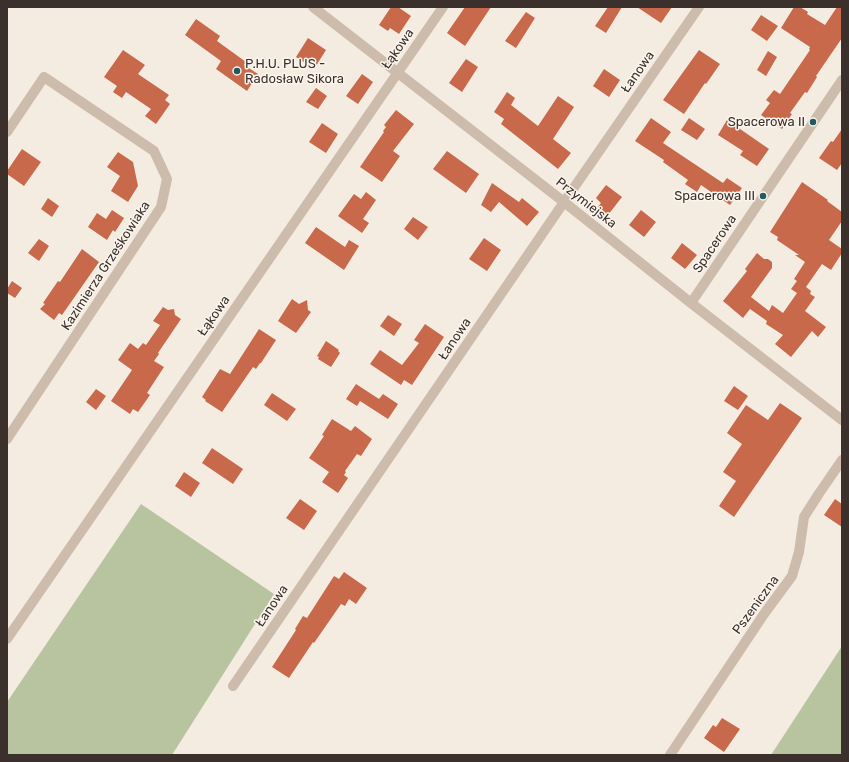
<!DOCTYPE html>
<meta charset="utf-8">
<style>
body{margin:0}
#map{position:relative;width:849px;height:762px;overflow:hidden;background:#f4ebe1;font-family:Rubik,sans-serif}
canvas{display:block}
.frame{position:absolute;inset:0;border:8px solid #3b302b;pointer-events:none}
</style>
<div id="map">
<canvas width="849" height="762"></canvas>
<div class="frame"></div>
</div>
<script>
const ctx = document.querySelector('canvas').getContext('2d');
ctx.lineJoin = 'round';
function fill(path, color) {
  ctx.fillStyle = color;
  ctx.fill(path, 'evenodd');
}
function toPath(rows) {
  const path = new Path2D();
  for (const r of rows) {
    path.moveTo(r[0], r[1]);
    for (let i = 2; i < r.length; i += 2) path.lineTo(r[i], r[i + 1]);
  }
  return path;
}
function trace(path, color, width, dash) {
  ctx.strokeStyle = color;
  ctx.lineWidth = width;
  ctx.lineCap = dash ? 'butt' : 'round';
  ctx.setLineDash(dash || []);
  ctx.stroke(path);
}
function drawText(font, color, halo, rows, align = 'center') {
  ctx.font = font + ' Rubik,sans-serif';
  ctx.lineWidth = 3;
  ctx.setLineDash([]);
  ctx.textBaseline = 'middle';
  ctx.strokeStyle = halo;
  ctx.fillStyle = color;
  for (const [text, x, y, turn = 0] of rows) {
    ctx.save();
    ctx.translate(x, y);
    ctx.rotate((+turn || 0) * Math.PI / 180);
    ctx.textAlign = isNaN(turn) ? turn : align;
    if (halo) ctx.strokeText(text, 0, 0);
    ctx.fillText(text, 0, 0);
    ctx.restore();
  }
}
fill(toPath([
 [141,504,274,594,172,755,7,755,7,702],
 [842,646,842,755,771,755]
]), '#b8c4a0');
fill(toPath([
 [391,7,398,7,411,16,399,34,390,28,388,31,379,25],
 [465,7,491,7,465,46,447,33],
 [608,7,622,7,606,33,595,26],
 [637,7,672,7,661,23],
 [794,7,800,7,808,12,807,14,825,25,837,7,842,7,842,38,816,76,817,77,807,93,805,92,790,113,792,114,782,129,761,115,770,103,766,100,774,90,780,94,810,50,809,49,810,47,781,28],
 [526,12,535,18,516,48,505,41],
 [761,15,778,26,767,41,751,30],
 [196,19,220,36,217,41,246,62,244,65,258,74,247,91,216,69,221,61,185,35],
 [308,38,326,50,314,69,296,57],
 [123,50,145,65,138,74,169,95,165,100,170,104,156,124,145,116,151,109,126,92,122,98,113,92,117,86,104,77],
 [699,50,720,64,706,84,705,83,684,114,663,100],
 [768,51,777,57,766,76,757,70],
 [466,59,478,67,462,92,449,83],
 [604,69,620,80,609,97,593,86],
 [362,74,373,82,358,104,346,96],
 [316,88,327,96,318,109,306,102],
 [507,92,515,98,511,105,538,126,558,96,574,107,553,139,571,153,558,169,501,124,504,119,494,112],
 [396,110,414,124,393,151,400,156,382,182,360,167,384,132,383,131,386,127,384,125],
 [651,118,671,132,663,143,723,183,727,178,742,188,730,205,701,185,697,192,685,184,688,180,663,162,664,160,635,141],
 [689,118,705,129,697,140,681,130],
 [727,120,769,149,757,166,740,155,743,151,718,135],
 [322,123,338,134,326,153,309,142],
 [842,129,842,163,837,170,819,158,831,141,833,142],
 [22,149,41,162,24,186,7,174,7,171],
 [447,151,479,174,466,193,433,169],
 [118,152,133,162,138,186,128,202,111,191,120,176,107,167],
 [802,182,828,200,827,201,842,212,842,221,829,240,842,249,842,253,831,270,822,264,806,287,811,291,810,294,815,297,805,311,826,327,818,337,812,331,791,357,775,344,783,335,766,324,767,321,750,309,743,318,723,301,747,271,745,269,757,253,764,259,768,259,772,262,772,268,751,297,769,311,772,305,783,313,797,293,791,289,797,281,794,279,805,262,795,255,799,255,777,240,778,237,770,232],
 [492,183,519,202,522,198,539,212,527,226,499,202,491,212,481,205],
 [606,185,622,197,608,215,598,207,601,203,596,198],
 [366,192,376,200,363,219,369,223,362,233,338,216,354,194,361,199],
 [48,198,59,206,52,217,41,209],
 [112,210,124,218,115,232,113,230,107,240,88,227,97,213,106,219],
 [641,210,656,222,644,237,629,225],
 [413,217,428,227,418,240,404,229],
 [316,227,345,247,349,240,359,246,344,270,305,243],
 [484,238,501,250,487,271,469,259],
 [39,239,49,246,39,261,28,253],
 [682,243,697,255,685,269,671,258],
 [82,249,99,262,62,315,59,313,54,320,40,309,45,304,43,303,58,281,60,282],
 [12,281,22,288,15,298,7,293,7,289],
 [292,299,299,304,307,300,308,310,311,312,296,333,278,321],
 [163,307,168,310,174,309,175,315,181,319,158,353,159,354,154,361,164,367,147,393,150,395,138,412,133,409,130,414,111,401,132,370,118,360,130,343,138,349,143,343,146,345,160,325,153,321],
 [388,315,402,324,394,336,380,326],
 [425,324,444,337,412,385,404,380,401,385,370,364,380,350,402,365,419,343,414,340],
 [259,329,276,340,261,363,260,363,256,369,253,367,222,412,205,401,206,400,202,397,220,369,230,374],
 [326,341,339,350,338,351,340,353,331,367,318,359,319,357,317,356],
 [356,384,379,399,383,394,398,404,388,419,360,401,357,406,346,399],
 [734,386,748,396,738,410,724,401],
 [96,389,106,396,96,410,86,402],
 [272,393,296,409,287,421,264,405],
 [780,403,802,418,734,517,719,506,736,481,723,472,742,444,727,433,746,405,768,420],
 [332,419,351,431,355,426,372,439,361,456,357,454,345,471,346,472,344,475,348,478,338,493,322,482,329,472,309,458,324,436,322,435],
 [212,448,243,469,233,484,202,463],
 [184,472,200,483,191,497,175,486],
 [300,499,317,511,304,530,286,518],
 [835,499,842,504,842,527,824,515],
 [344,572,367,588,356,604,349,599,345,606,341,604,314,643,313,642,289,678,272,667,296,630,295,629,303,616,307,618,334,576,339,579],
 [722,718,740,729,724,752,704,738,713,725,716,727]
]), '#c8694b');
trace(toPath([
 [313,7,564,202,691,303,842,420],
 [7,132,44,77,154,151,167,179,161,207,7,439],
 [691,303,842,80],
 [7,639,443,7],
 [233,686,564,202,699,7],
 [670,755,764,614,792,576,799,552,804,517,818,495,842,460]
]), '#cdbbac', 10);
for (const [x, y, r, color] of [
 [237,71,4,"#1f5a5e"],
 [813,122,4,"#1f5a5e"],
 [763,196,4,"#1f5a5e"]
]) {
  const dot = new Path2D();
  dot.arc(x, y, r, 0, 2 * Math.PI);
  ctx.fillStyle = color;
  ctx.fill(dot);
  trace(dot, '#fbf5ee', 1.5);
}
drawText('13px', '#3b302b', '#fbf5ee', [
 ["Łąkowa",398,49,-55],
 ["Łanowa",638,72,-55],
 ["Przymiejska",586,203,38],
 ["Spacerowa",715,244,-56],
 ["Kazimierza Grześkowiaka",106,266,-57],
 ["Łąkowa",214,316,-55],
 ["Łanowa",455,339,-56],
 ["Pszeniczna",756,605,-54],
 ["Łanowa",272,606,-56]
]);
drawText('13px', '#3b302b', '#fbf5ee', [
 ["P.H.U. PLUS -",245,64,"left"],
 ["Radosław Sikora",245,79,"left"],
 ["Spacerowa II",805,122],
 ["Spacerowa III",755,196]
], 'right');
</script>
